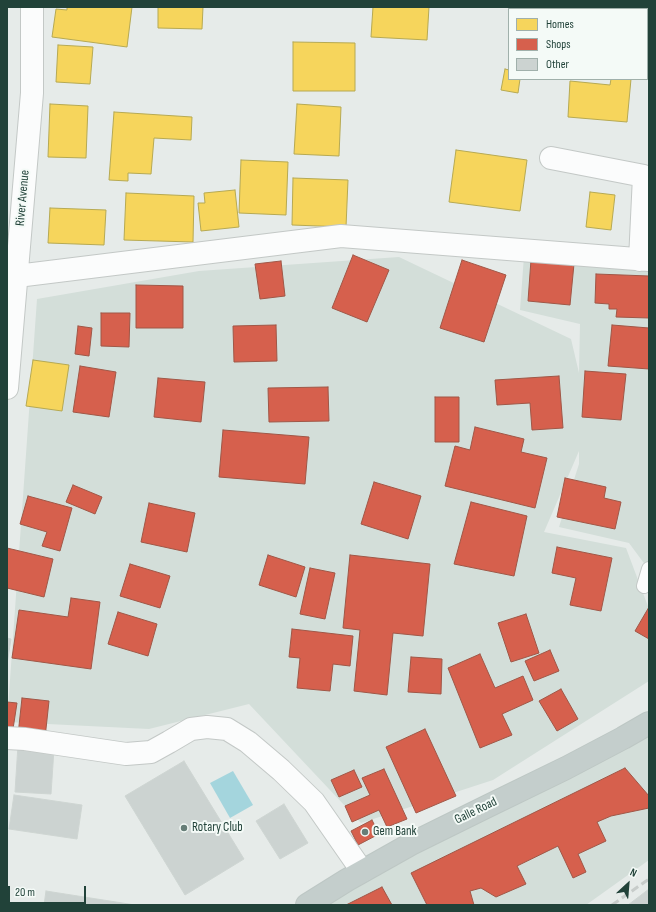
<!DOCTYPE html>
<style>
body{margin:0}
#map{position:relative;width:656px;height:912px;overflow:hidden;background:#e6ebe9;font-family:"Sofia Sans Condensed",sans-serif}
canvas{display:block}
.frame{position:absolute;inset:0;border:8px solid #214239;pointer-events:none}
.legend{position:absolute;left:508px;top:8px;width:140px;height:72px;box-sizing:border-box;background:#f4faf7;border:1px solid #a0b0ab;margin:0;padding:5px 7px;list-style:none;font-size:12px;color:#214239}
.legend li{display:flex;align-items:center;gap:8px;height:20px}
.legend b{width:20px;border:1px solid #a0b0ab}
.north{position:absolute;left:608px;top:864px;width:40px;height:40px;-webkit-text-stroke:3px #f4faf7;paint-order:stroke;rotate:26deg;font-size:11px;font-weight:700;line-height:16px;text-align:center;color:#214239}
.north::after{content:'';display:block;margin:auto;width:14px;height:18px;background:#214239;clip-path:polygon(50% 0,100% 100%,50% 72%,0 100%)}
.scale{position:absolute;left:8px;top:886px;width:78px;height:18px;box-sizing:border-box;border:2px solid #214239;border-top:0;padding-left:5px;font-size:12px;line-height:14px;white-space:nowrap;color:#214239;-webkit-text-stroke:3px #f4faf7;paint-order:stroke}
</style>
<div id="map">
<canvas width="656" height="912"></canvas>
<div class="frame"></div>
<ul class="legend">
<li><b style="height:11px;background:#f6d55c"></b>Homes</li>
<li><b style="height:11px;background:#d6604d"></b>Shops</li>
<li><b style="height:11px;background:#ccd3d1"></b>Other</li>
</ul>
<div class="north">N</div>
<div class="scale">20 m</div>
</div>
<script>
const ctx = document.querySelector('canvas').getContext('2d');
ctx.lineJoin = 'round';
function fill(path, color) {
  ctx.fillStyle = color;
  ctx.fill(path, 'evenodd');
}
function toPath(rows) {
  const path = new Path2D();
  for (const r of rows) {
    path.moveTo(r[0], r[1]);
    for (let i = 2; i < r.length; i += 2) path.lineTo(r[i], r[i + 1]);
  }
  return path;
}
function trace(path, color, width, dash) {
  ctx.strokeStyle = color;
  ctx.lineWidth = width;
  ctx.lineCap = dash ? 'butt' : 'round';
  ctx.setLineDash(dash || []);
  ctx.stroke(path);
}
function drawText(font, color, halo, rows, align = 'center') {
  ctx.font = font + ' "Sofia Sans Condensed",sans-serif';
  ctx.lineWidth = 4;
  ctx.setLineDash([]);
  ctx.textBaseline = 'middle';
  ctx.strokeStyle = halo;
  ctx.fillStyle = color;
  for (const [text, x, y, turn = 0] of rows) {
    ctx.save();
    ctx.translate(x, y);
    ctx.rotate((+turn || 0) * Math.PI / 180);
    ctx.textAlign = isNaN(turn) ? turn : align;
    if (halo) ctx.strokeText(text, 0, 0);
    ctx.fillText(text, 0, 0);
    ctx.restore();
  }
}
fill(toPath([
 [524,256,649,271,649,570,629,543,559,527,579,464,579,451,544,532,626,548,649,609,649,681,493,780,361,823,249,704,149,729,7,722,37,299,199,271,399,257,571,339,579,373,580,324,520,310],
 [649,721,649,860,586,905,323,905]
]), '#d3ded9');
fill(toPath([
 [233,771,253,805,230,818,210,783]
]), '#a4d5dd');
const homes = toPath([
 [67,7,132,7,127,47,52,37,56,9,67,10,67,7],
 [158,7,203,7,202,29,158,28,158,7],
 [373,7,429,7,427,40,371,37,373,7],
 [535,7,599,7,599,9,535,9,535,7],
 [293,42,355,43,355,91,293,91,293,42],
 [58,45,93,47,90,84,56,82,58,45],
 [505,69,509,70,509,79,520,79,518,93,501,90,505,69],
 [611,79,631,79,627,122,568,117,570,81,610,85,611,79],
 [50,104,88,106,86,158,48,157,50,104],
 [297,104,341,107,339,156,294,154,297,104],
 [114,112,192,117,191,140,154,138,151,174,128,173,128,181,109,180,114,112],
 [456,150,527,160,520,211,449,202,456,150],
 [241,160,288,162,286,215,239,213,241,160],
 [293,178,348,180,346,227,292,225,293,178],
 [235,190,239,227,201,231,198,203,205,203,204,193,235,190],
 [590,192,615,195,611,230,586,227,590,192],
 [126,193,194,196,193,242,124,240,126,193],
 [50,208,106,210,104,245,48,243,50,208],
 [33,360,69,365,62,411,26,406,33,360]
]);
fill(homes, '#f6d55c');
trace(homes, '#b6a952', 1);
const shops = toPath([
 [353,255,389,270,367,322,332,308,353,255],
 [462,260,506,275,484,342,440,328,462,260],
 [531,260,574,264,570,305,528,301,531,260],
 [281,261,285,296,260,299,255,264,281,261],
 [596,274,649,276,649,318,616,317,617,309,609,309,609,304,595,303,596,274],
 [136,285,183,286,183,328,136,328,136,285],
 [101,313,130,313,129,347,101,346,101,313],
 [276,325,277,361,234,362,233,326,276,325],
 [612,325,649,328,649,369,608,366,612,325],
 [78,326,92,328,89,356,75,354,78,326],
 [80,366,116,372,109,417,73,412,80,366],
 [585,371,626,374,621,420,582,417,585,371],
 [559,376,563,428,532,430,530,403,497,405,495,380,559,376],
 [158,378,205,382,201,422,154,417,158,378],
 [328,387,329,421,269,422,268,388,328,387],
 [435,397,459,397,459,442,435,442,435,397],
 [475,427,524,439,521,452,547,458,535,508,445,486,455,446,470,450,475,427],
 [223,430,309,437,305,484,219,477,223,430],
 [565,478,606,487,604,498,621,502,615,529,557,517,565,478],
 [374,482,421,496,408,539,361,524,374,482],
 [73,485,102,497,95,514,66,502,73,485],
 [28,496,72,508,60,551,42,546,47,532,20,524,28,496],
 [471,502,527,516,514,576,454,564,471,502],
 [149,503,195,513,187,552,141,542,149,503],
 [557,547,612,558,601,611,570,605,576,578,552,573,557,547],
 [7,548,53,559,44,597,7,588,7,548],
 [268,555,305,567,296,597,259,585,268,555],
 [350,555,430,564,423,636,393,633,387,695,354,691,360,630,343,628,350,555],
 [130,564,170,576,160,608,120,596,130,564],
 [310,568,335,573,325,619,300,614,310,568],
 [71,598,100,602,91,669,12,658,19,610,68,617,71,598],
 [649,607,649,639,635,631,649,607],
 [118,612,157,624,148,656,108,644,118,612],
 [526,614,539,653,511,662,498,623,526,614],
 [292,629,353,636,350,666,333,664,330,691,297,688,300,658,289,657,292,629],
 [550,650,559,671,534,681,525,661,550,650],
 [480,654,495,688,523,676,533,700,502,714,512,735,480,748,448,668,480,654],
 [411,657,442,659,441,694,408,692,411,657],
 [561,689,578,719,557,731,539,701,561,689],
 [22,698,49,701,45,738,18,735,22,698],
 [7,702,17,703,13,729,7,728,7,702],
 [425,729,456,796,416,813,386,747,425,729],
 [625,768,649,796,649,808,611,816,597,822,606,841,578,854,586,872,573,878,558,846,517,866,526,884,496,897,481,888,470,891,474,905,427,905,411,873,625,768],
 [384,769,407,819,387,827,379,810,352,822,345,806,370,795,362,778,384,769],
 [354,770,362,787,339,797,331,780,354,770],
 [372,820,379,834,358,845,351,831,372,820],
 [382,887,392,905,346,905,382,887]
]);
fill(shops, '#d6604d');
trace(shops, '#a05747', 1);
const building = toPath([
 [7,638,11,639,7,664,7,638],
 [18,745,54,749,51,794,15,792,18,745],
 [184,761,244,859,185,895,125,796,184,761],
 [14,795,82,805,77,839,9,829,14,795],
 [284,804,308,843,280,859,256,821,284,804],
 [649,889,649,905,628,905,649,889],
 [46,891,135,905,44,905,46,891]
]);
fill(building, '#ccd3d1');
trace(building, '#ced5d2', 1);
const service = toPath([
 [644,586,649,569]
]);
const minor = toPath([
 [551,158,644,176,640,260],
 [17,276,341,236,649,260],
 [7,388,32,93,32,7],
 [7,738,25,739,126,754,151,752,169,742,191,729,207,727,227,729,248,742,281,770,314,802,362,871]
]);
const trunk = toPath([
 [307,905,347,880,411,844,488,806,566,768,623,738,649,723]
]);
trace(service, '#c3c8c6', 16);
trace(minor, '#c3c8c6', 24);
trace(trunk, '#bdc7c4', 24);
trace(service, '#fbfcfc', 14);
trace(minor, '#fbfcfc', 22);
trace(trunk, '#c4cecc', 22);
trace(toPath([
 [612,905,649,879]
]), '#c7ccca', 3, [8, 4]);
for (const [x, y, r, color] of [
 [184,828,4,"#667d77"],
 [365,832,4,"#667d77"]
]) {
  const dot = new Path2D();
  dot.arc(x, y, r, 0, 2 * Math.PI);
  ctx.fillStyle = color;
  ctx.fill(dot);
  trace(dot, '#f4faf7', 1.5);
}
drawText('13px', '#214239', '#f4faf7', [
 ["River Avenue",23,198,-85],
 ["Galle Road",476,811,-26]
]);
drawText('13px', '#214239', '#f4faf7', [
 ["Rotary Club",192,828],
 ["Gem Bank",373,832]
], 'left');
</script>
